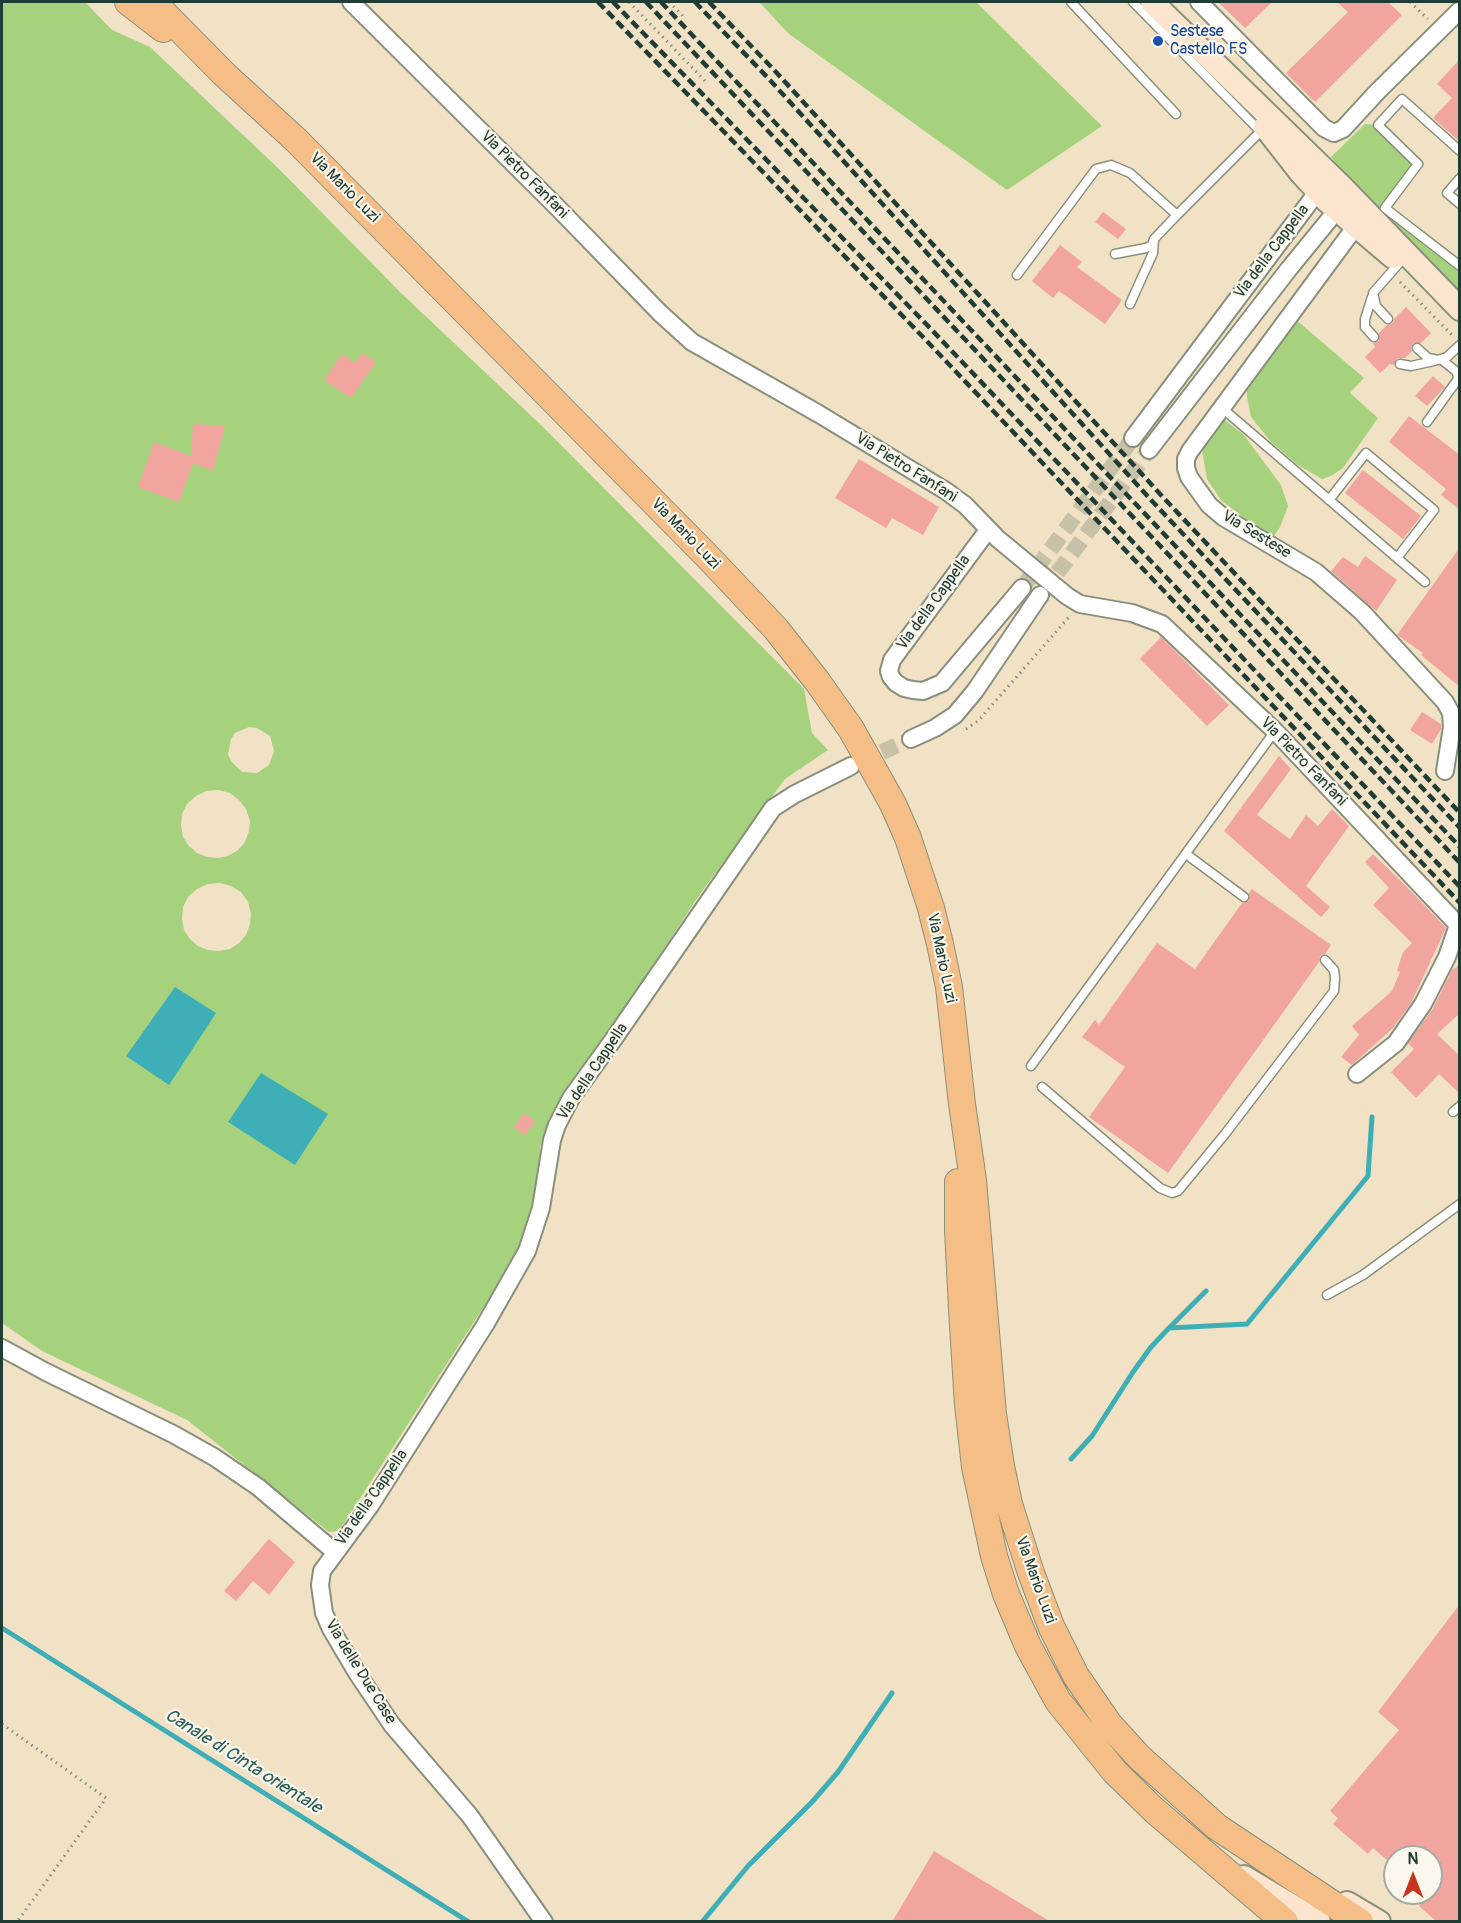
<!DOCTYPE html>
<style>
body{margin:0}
#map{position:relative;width:1461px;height:1923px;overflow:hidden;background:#f1e2c5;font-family:Pangolin,sans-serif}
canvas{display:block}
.frame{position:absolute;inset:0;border:3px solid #1f3d34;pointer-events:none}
.north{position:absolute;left:1383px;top:1845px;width:60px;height:60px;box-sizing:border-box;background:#fbf7ec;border:2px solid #a3ada2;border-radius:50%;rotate:0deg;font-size:16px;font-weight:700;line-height:24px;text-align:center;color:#1f3d34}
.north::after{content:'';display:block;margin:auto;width:21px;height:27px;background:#c8321e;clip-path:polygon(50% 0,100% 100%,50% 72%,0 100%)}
</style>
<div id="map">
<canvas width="1461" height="1923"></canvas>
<div class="frame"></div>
<div class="north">N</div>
</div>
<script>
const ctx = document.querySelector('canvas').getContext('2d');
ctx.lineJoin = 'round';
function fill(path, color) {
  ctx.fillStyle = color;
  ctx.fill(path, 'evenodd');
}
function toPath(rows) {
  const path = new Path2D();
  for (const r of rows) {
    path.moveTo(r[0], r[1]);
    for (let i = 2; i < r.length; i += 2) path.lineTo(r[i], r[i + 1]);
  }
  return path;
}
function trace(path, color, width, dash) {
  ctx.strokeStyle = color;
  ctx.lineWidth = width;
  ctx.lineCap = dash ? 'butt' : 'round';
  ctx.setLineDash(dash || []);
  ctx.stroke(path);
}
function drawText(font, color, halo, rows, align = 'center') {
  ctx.font = font + ' Pangolin,sans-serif';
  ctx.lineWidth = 4.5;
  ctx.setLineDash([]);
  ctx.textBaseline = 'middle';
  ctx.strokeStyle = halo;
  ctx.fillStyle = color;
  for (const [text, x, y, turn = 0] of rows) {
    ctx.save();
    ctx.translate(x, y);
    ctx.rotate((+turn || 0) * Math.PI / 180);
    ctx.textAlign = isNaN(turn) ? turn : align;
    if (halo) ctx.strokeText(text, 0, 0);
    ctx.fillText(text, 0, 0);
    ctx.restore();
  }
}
fill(toPath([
 [2,2,85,2,112,30,150,47,279,169,401,293,541,425,804,689,812,733,828,750,785,779,700,894,547,1126,540,1147,539,1192,519,1252,339,1531,329,1532,187,1420,42,1351,2,1323],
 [249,727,257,728,270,736,274,751,269,765,257,773,242,772,231,761,228,754,231,739,235,733],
 [218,790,230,793,239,800,246,809,250,821,249,831,245,842,238,850,228,856,218,858,207,857,197,853,189,846,183,837,181,826,182,814,187,804,196,796,206,791],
 [220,883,231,886,241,892,248,902,251,914,250,924,246,935,239,943,230,949,219,951,208,950,198,946,190,939,184,930,182,919,183,907,188,897,197,889,208,884],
 [759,2,976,2,1102,126,1007,190,789,34],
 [1365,124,1378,125,1418,164,1385,208,1459,266,1459,295,1372,208,1331,157],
 [1295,319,1364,378,1350,393,1378,418,1343,468,1331,476,1322,479,1298,465,1271,442,1251,417,1247,397,1247,382],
 [1222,418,1243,434,1281,485,1288,506,1280,527,1274,536,1254,526,1221,500,1207,479,1201,444]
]), '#a6d27e');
fill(toPath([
 [175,987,216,1013,169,1085,126,1056],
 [261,1073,328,1114,295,1165,228,1122]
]), '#3eafb6');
trace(toPath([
 [1169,1328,1206,1291],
 [1071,1459,1092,1436,1133,1372,1151,1347,1169,1328,1247,1324,1368,1176,1372,1117],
 [2,1628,469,1922],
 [702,1922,748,1866,812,1802,838,1772,892,1693]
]), '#3eafb6', 5);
fill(toPath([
 [1218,2,1272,2,1245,28],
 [1337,2,1388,2,1402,15,1315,102,1286,73,1348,12],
 [1460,59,1460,142,1433,118,1452,98,1437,84],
 [1103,212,1126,229,1118,239,1095,222],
 [1060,245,1082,262,1077,267,1122,300,1105,324,1059,291,1053,298,1032,281],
 [1406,307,1431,333,1421,343,1413,343,1411,347,1412,351,1405,358,1397,358,1394,365,1390,364,1380,373,1365,357,1375,347,1373,343,1379,341,1379,333,1387,325,1393,323,1394,319],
 [362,353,376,362,351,398,324,380,342,354,355,363],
 [1433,376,1445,387,1427,406,1415,396],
 [1409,416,1460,455,1460,510,1441,495,1446,489,1389,442],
 [193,424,225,426,213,471,193,463,179,502,138,487,154,442,191,456],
 [859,459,939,507,923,535,892,518,886,528,835,498],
 [1363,470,1421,516,1403,539,1345,493],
 [1460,547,1460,687,1421,655,1423,653,1397,635],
 [1365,556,1397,580,1376,611,1331,571,1343,557,1358,567],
 [1161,637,1229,705,1207,726,1140,659],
 [1422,712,1441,724,1441,729,1432,744,1410,730],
 [1279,756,1291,769,1257,815,1290,839,1306,815,1318,826,1332,809,1349,826,1306,886,1330,907,1321,917,1224,831],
 [1373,854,1407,887,1446,928,1411,1003,1393,1028,1352,1065,1341,1057,1359,1035,1352,1026,1392,991,1400,972,1397,971,1403,952,1412,943,1373,905,1389,888,1365,862],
 [1252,889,1331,945,1325,954,1320,956,1319,962,1168,1173,1089,1117,1125,1067,1082,1037,1095,1020,1099,1025,1157,943,1195,969,1242,903,1249,900,1249,893],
 [1460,964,1460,1013,1437,1034,1460,1056,1460,1094,1439,1074,1416,1098,1391,1072,1414,1049,1408,1043,1432,1010,1452,970],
 [524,1113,535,1121,525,1135,514,1127],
 [269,1539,295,1562,269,1595,253,1581,236,1601,224,1591],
 [1460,1604,1460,1922,1437,1922,1419,1906,1431,1893,1431,1857,1395,1857,1395,1867,1373,1848,1368,1854,1333,1824,1338,1818,1330,1811,1399,1730,1378,1712],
 [934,1851,1051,1922,892,1922]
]), '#f2a49f');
trace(toPath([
 [1022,588,1133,438],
 [1043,592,1149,450],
 [860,762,911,739]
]), '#c7c1a8', 16, [16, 8]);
const service = toPath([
 [1071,2,1176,114],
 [1133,2,1261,132],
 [1460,151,1402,99,1378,125,1418,164,1385,208,1460,266],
 [1460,178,1447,193,1460,204],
 [1115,254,1146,248,1152,245,1154,239,1177,215],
 [1017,275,1096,169,1111,165,1130,173,1177,215,1265,127],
 [1372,297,1365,319,1365,327,1374,337],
 [1130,304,1153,253,1154,240],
 [1388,319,1376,306,1373,293,1401,261],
 [1417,348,1428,358,1438,360,1447,357,1460,345],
 [1400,364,1411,366,1434,361],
 [1222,408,1425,582],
 [1427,422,1458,379,1457,372,1442,360],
 [1329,500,1366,453,1434,510,1397,558],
 [1186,854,1244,897],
 [1031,1066,1275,731],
 [1042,1087,1160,1188,1172,1193,1178,1191,1225,1134,1334,991,1335,978,1334,970,1325,960],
 [1453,1112,1460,1106],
 [1327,1295,1363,1275,1460,1204]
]);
const minor = toPath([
 [351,2,557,207,660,313,692,342,819,414,946,491,965,505,998,539,1067,596,1080,604,1132,613,1162,624,1275,731,1460,927],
 [1199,2,1324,128,1334,133,1343,129,1377,92,1460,10],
 [1356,226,1190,451,1186,459,1186,468,1189,477,1209,505,1223,517,1316,572,1362,612,1445,702,1451,713,1452,727,1445,771],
 [1133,438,1318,191,1327,197],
 [1149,450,1288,270,1337,210,1330,200],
 [988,530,892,660,889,671,891,677,896,683,904,688,913,690,923,691,942,683,1022,588],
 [911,739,935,728,955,715,975,691,1040,595],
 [1357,1074,1396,1043,1423,1004,1447,957,1458,925],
 [2,1348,46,1372,173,1434,214,1457,258,1487,335,1552],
 [544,1922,470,1816,392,1725,357,1673,331,1629,324,1613,320,1585,322,1571,370,1506,485,1325,527,1251,541,1208,552,1140,557,1125,571,1098,613,1040,773,808,795,794,851,766]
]);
const secondary = toPath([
 [1152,2,1342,187,1460,309],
 [1265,127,1301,173,1326,200,1393,257],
 [1244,1877,1319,1922],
 [1347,1903,1379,1922]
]);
const primary = toPath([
 [128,2,163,29],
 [153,2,224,74,296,140,709,558,776,629,817,681,851,729,893,804,908,838,931,908,940,944,949,987,962,1104,973,1180,993,1414,1001,1466,1009,1504,1031,1573,1051,1626,1076,1676,1109,1724,1139,1757,1217,1827,1360,1922],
 [958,1182,958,1230,962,1309,968,1405,975,1467,994,1556,1006,1594,1028,1646,1058,1701,1115,1772,1154,1810,1285,1922]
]);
trace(service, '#88907c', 11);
trace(minor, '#88907c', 20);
trace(secondary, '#88907c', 26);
trace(primary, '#88907c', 28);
trace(toPath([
 [629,2,708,84],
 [669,2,683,16],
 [1410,2,1428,19],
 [1400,282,1452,335],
 [966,729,978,721,1069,617],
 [2,1724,106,1798,17,1922]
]), '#88907c', 3, [1.5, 4.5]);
trace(service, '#fff', 8);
trace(minor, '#fff', 16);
trace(secondary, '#fbe5cf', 22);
trace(primary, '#f6be87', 26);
trace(toPath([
 [598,2,923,337,1460,903],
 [613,2,930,328,1460,887],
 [646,2,1460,863],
 [661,2,1460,847],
 [695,2,769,79,1152,501,1460,828],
 [709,2,776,72,1160,494,1460,813]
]), '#1f3d34', 4.5, [9, 4.5]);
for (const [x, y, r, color] of [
 [1158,41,6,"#1a4fb4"]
]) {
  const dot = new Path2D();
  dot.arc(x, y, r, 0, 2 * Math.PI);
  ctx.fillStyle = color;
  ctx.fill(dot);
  trace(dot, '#fbf7ec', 2);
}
drawText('16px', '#164399', '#fbf7ec', [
 ["Sestese",1170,32],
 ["Castello FS",1170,50]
], 'left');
drawText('16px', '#1f3d34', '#fbf7ec', [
 ["Via Pietro Fanfani",524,175,45],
 ["Via Mario Luzi",344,188,45],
 ["Via della Cappella",1272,252,-53],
 ["Via Pietro Fanfani",906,468,32],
 ["Via Mario Luzi",685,534,46],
 ["Via Sestese",1256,535,31],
 ["Via della Cappella",934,603,-54],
 ["Via Pietro Fanfani",1303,762,46],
 ["Via Mario Luzi",941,958,78],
 ["Via della Cappella",593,1072,-56],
 ["Via della Cappella",372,1498,-55],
 ["Via Mario Luzi",1035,1580,70],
 ["Via delle Due Case",360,1672,58]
]);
drawText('italic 18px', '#285f5b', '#fbf7ec', [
 ["Canale di Cinta orientale",243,1762,32]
]);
</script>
